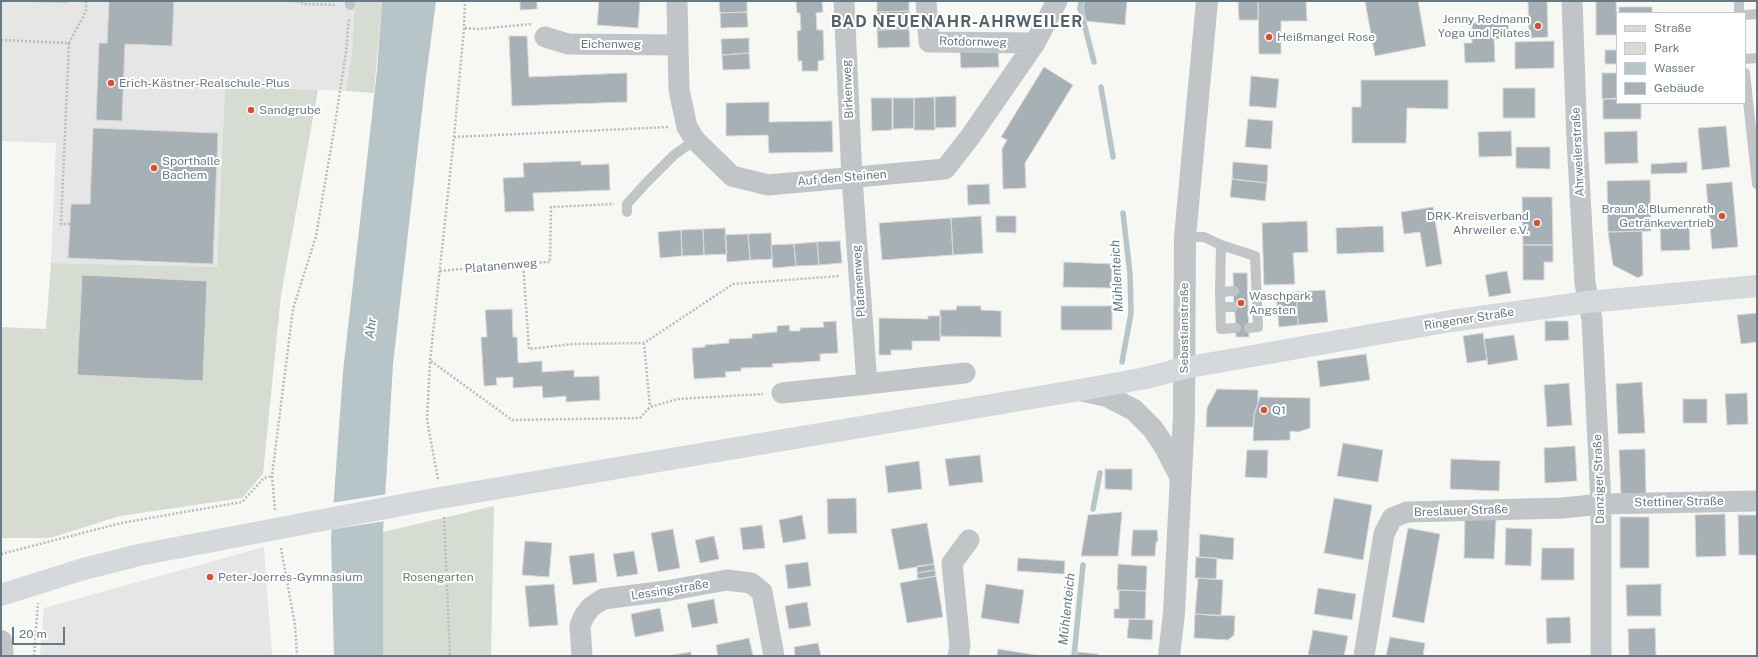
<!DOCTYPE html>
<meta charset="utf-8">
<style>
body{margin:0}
#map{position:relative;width:1758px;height:657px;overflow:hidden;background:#f7f7f4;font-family:"Public Sans",sans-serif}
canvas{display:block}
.frame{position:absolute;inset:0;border:2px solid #677984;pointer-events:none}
.legend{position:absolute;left:1616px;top:12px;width:130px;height:92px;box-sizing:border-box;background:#fff;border:1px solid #c2c9ce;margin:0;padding:5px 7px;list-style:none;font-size:12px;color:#677984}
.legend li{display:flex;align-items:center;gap:8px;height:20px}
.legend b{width:20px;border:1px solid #c2c9ce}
.scale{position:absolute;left:12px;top:627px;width:53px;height:18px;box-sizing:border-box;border:2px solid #677984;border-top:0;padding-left:5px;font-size:12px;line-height:14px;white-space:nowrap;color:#677984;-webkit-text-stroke:3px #fff;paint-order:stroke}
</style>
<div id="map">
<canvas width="1758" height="657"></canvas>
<div class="frame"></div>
<ul class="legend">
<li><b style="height:5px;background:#d5d9dc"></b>Straße</li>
<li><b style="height:11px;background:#d7dcd3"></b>Park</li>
<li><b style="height:11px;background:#b7c4c8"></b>Wasser</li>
<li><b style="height:11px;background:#a7b0b5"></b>Gebäude</li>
</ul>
<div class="scale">20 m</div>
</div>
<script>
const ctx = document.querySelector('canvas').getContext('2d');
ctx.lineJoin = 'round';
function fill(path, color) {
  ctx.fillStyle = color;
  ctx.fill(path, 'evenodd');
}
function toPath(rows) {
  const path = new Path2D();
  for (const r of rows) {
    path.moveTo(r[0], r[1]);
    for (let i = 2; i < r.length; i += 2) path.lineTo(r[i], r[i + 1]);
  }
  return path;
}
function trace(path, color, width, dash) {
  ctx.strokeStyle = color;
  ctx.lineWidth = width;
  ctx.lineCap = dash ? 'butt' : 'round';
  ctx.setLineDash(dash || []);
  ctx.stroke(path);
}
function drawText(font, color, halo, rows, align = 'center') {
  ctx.font = font + ' "Public Sans",sans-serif';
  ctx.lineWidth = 4;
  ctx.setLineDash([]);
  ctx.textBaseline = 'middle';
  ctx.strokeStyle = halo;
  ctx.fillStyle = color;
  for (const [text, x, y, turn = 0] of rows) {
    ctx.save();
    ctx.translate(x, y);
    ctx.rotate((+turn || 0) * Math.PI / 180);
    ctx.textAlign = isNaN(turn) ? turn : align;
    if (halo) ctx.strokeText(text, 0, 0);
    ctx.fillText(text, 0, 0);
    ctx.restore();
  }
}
fill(toPath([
 [1,1,355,1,352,53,346,91,225,86,217,268,51,263,56,143,1,141],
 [264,547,272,656,40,656,44,608]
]), '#e5e6e5');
fill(toPath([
 [355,1,382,1,374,93,346,91,352,53],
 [225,86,318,90,281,295,263,474,242,498,120,516,50,538,1,538,1,327,46,329,51,263,217,267],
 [494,506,491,656,383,656,383,532]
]), '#d7dcd3');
fill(toPath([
 [382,1,436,1,425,85,393,364,383,532,383,656,334,656,331,538,343,372,377,71]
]), '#b7c4c8');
fill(toPath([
 [387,494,385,521,329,530,331,503]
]), '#f7f7f4');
trace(toPath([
 [1081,1,1080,8,1094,62],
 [1101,87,1113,157],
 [1122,362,1131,313,1130,274,1123,213],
 [1093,509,1100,473],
 [1074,656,1083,565]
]), '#b7c4c8', 5.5);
const building = toPath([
 [22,1,67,1,67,3,22,1],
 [109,1,174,1,172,46,125,44,122,121,96,120,99,43,107,43,109,1],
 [520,1,537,1,537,9,520,10,520,1],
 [599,1,640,1,638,28,597,25,599,1],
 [719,1,747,1,747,12,720,13,719,1],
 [796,1,822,1,823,12,816,13,817,30,823,30,824,60,818,61,818,71,802,71,802,61,798,61,797,31,801,30,800,13,797,13,796,1],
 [877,1,909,1,909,11,877,12,877,1],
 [1084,1,1127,1,1125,25,1086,21,1083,8,1084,1],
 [1238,1,1258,1,1258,20,1239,20,1238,1],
 [1258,1,1306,1,1307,21,1281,21,1281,54,1259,54,1258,1],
 [1365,1,1418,1,1426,46,1375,56,1365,1],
 [1528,1,1547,1,1548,37,1529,38,1528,1],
 [1596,1,1616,1,1617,35,1596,35,1596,1],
 [1619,7,1652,7,1652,13,1619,13,1619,7],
 [909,11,909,29,877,30,877,12,909,11],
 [747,12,748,27,721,28,720,13,747,12],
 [1508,22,1509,38,1494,39,1495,62,1465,63,1464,43,1472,43,1472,23,1508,22],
 [909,29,910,47,878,48,877,30,909,29],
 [509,36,527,36,529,77,627,73,627,102,512,106,509,36],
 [749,38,749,53,722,55,721,39,749,38],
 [1554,41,1554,68,1515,69,1515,42,1554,41],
 [1605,50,1617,50,1617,64,1605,64,1605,50],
 [998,51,999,67,961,68,960,52,998,51],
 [749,53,750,69,723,70,722,55,749,53],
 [1044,67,1073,85,1025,163,1026,188,1003,189,1002,149,1007,140,1001,137,1044,67],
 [1602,73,1617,73,1617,98,1602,99,1602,73],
 [1251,76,1279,79,1276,108,1249,106,1251,76],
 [1361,80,1448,80,1448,109,1407,108,1406,143,1352,143,1352,107,1361,107,1361,80],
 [1503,88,1535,88,1535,118,1503,118,1503,88],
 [956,96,956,127,935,128,935,97,956,96],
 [934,97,935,130,914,130,914,98,934,97],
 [871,98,892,98,892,130,872,131,871,98],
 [893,98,914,98,914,128,893,129,893,98],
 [1603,99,1617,99,1617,103,1641,103,1641,119,1603,119,1603,99],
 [769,102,769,122,832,121,833,152,769,153,768,135,726,136,726,103,769,102],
 [1248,119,1273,121,1271,149,1245,147,1248,119],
 [1726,126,1730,167,1702,170,1698,128,1726,126],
 [93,128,218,133,213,264,68,258,71,204,90,204,93,128],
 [1511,131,1512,156,1479,157,1478,132,1511,131],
 [1637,131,1638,163,1605,164,1604,132,1637,131],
 [1516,147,1550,147,1550,169,1516,168,1516,147],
 [581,161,581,165,609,164,610,190,533,193,534,211,505,212,503,178,524,177,523,163,581,161],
 [1233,162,1268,165,1267,183,1232,179,1233,162],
 [1687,162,1687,173,1651,174,1651,164,1687,162],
 [1232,179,1267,183,1265,201,1230,197,1232,179],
 [1650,180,1651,231,1608,232,1607,181,1650,180],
 [1732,182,1738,247,1712,249,1706,184,1732,182],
 [989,184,990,204,968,205,967,185,989,184],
 [1522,197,1552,197,1553,245,1523,245,1522,197],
 [1433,207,1442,264,1426,267,1420,232,1404,234,1401,212,1433,207],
 [981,216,983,253,953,255,951,218,981,216],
 [996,216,1016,216,1016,233,996,232,996,216],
 [951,218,953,255,882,260,879,223,951,218],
 [1307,221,1308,252,1293,253,1295,284,1264,285,1262,223,1307,221],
 [1689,224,1690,250,1661,251,1660,226,1689,224],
 [1383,226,1384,252,1337,254,1336,228,1383,226],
 [725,228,727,254,704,255,703,229,725,228],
 [703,229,704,255,682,256,681,230,703,229],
 [681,230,682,256,660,258,658,232,681,230],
 [1642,231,1643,275,1638,278,1613,265,1608,232,1642,231],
 [771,233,772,259,750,260,748,234,771,233],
 [748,234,750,260,727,262,725,235,748,234],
 [840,241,842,263,819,265,817,242,840,241],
 [817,242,819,265,796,266,794,244,817,242],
 [794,244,796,266,773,268,771,245,794,244],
 [1523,245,1553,245,1553,262,1544,262,1544,280,1523,280,1523,245],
 [1064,262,1112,264,1111,288,1063,287,1064,262],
 [1507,271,1511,293,1489,297,1485,275,1507,271],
 [1233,273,1247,273,1249,337,1236,337,1235,312,1234,312,1233,273],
 [82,275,207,281,203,381,77,375,82,275],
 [1325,290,1328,322,1298,325,1296,292,1325,290],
 [1296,292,1298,325,1279,327,1276,294,1296,292],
 [957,306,981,306,981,310,1001,311,1001,337,940,336,940,310,956,310,957,306],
 [1061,306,1112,306,1112,330,1061,330,1061,306],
 [512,309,513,337,517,337,518,363,542,361,542,372,574,370,574,377,599,376,600,400,566,402,566,396,543,398,542,386,513,388,513,377,496,378,497,385,484,386,481,337,487,337,485,310,512,309],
 [1757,313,1757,342,1741,344,1737,315,1757,313],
 [928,316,941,316,940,341,912,341,912,350,891,350,891,355,879,355,879,318,928,319,928,316],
 [836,321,838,353,820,354,820,361,772,364,773,367,741,368,741,371,725,372,726,377,694,379,692,348,705,347,705,345,729,343,729,339,752,338,752,334,777,332,777,326,789,325,790,331,800,331,800,328,824,327,823,322,836,321],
 [1545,321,1568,321,1569,340,1545,341,1545,321],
 [1483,333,1487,360,1467,363,1463,336,1483,333],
 [1514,335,1518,360,1488,365,1484,339,1514,335],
 [1366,354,1370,380,1320,387,1317,361,1366,354],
 [1642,382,1645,433,1618,434,1616,384,1642,382],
 [1569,383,1572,425,1547,427,1544,385,1569,383],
 [1217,389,1258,390,1258,403,1254,415,1253,427,1206,427,1207,408,1217,389],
 [1747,393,1748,424,1727,425,1725,394,1747,393],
 [1260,397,1310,398,1310,428,1298,432,1290,431,1290,440,1253,441,1254,415,1260,397],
 [1683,399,1707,399,1707,423,1683,423,1683,399],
 [1343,443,1383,450,1378,482,1337,476,1343,443],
 [1575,446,1577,481,1545,483,1544,448,1575,446],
 [1645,449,1646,496,1621,496,1619,450,1645,449],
 [1247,450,1268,450,1267,478,1245,477,1247,450],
 [980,455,983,482,949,486,945,459,980,455],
 [1451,459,1500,461,1499,491,1450,489,1451,459],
 [919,461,922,489,888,493,885,466,919,461],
 [1105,469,1132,469,1132,490,1105,489,1105,469],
 [856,498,857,533,828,534,827,499,856,498],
 [1334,498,1372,505,1363,560,1324,553,1334,498],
 [1122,512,1118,556,1081,556,1088,515,1122,512],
 [1725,514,1726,556,1696,557,1695,515,1725,514],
 [802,515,806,539,783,543,779,520,802,515],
 [1738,515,1757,515,1757,555,1739,555,1738,515],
 [1620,517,1649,517,1649,568,1620,568,1620,517],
 [1465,518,1496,519,1494,559,1464,558,1465,518],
 [927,523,934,564,899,570,891,529,927,523],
 [762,525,765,548,743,550,740,528,762,525],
 [1408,528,1440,534,1424,623,1392,617,1408,528],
 [1506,528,1532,529,1531,566,1505,565,1506,528],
 [673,529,680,568,658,572,651,533,673,529],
 [1133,530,1157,530,1158,541,1156,542,1155,556,1131,556,1133,530],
 [1200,534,1234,538,1233,560,1199,557,1200,534],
 [714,536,719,559,700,563,695,540,714,536],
 [525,541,552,543,549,577,522,575,525,541],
 [1542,548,1574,548,1574,580,1541,580,1542,548],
 [634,551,638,574,617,577,613,554,634,551],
 [594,553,597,582,573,585,569,556,594,553],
 [1196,557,1217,558,1216,579,1195,578,1196,557],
 [1018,558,1065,561,1064,574,1017,571,1018,558],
 [808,562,811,586,788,589,785,565,808,562],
 [934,564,935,570,917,573,917,566,934,564],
 [1118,564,1147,566,1146,591,1117,590,1118,564],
 [935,570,936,576,918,579,917,573,935,570],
 [936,576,943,617,907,623,900,583,936,576],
 [1198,578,1223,580,1221,616,1195,614,1198,578],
 [554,584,558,625,529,627,525,586,554,584],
 [986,584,1024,590,1019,624,981,618,986,584],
 [1661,584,1661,616,1627,616,1626,585,1661,584],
 [1318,588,1356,594,1352,620,1314,614,1318,588],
 [1119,590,1146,591,1145,619,1114,618,1114,609,1119,609,1119,590],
 [714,599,718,623,692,628,687,604,714,599],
 [807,602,811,626,789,629,785,606,807,602],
 [660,608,664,631,635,637,631,614,660,608],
 [1195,614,1235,616,1234,635,1228,640,1194,638,1195,614],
 [1570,617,1571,643,1547,644,1546,618,1570,617],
 [1129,619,1153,620,1152,640,1127,638,1129,619],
 [1655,628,1656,656,1629,656,1628,629,1655,628],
 [1313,630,1348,636,1344,656,1308,655,1313,630],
 [1390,637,1425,643,1423,656,1386,656,1390,637],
 [749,638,753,656,718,656,716,645,749,638],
 [818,643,821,656,795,656,794,647,818,643],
 [998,649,1036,655,1036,656,997,656,998,649],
 [691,652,691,656,674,656,673,655,691,652],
 [1077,652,1098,654,1098,656,1077,656,1077,652]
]);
fill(building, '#a7b0b5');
trace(building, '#d9d8d7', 1);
trace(toPath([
 [293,1,306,4,336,5],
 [465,28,478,29,531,24],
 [1,40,69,43,61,224,70,224],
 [69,43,86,11,86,1],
 [454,137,669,127],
 [523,263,529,349,573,344,644,343,733,284,840,276],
 [440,271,523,263,550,262,551,207,614,204],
 [644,343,650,407],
 [431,361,512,420,640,418,650,407,678,399,763,394],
 [438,479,427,420,430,361,454,137,464,28,465,1],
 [275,510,272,476,293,309,316,236,335,124,346,52,349,18],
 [444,517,450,656],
 [281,548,295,625,297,656],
 [1,554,121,523,242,502,264,478,272,476],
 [34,656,38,603]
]), '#b9bcbe', 2.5, [2, 2]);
trace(toPath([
 [1739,1,1739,13],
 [350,5,350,1],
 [1745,15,1757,14],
 [1745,59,1757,58],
 [1745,73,1757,184],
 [627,212,627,204,646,183,674,155,695,140],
 [1185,237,1204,237,1221,245],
 [1220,292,1234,291],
 [1221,307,1233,307],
 [1236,328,1221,329,1220,292,1221,245,1255,256,1258,327,1249,328]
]), '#c1c5c8', 10);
trace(toPath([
 [677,1,679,90,687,127,695,140,732,176,768,185,945,169,970,137,1035,43,1057,1],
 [926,1,929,42,1035,43],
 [1572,1,1577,141,1585,283,1592,320,1601,504,1601,656],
 [545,37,568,44,678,45],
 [867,384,965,373],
 [782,393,867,384,852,178,844,1],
 [582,656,580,626,584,616,591,607,603,599,666,591,727,580,751,583,762,592,774,656],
 [958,656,960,646,952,563,969,540],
 [1364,656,1384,534,1392,518,1407,512,1563,508,1601,504,1757,501]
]), '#c1c5c8', 21);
trace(toPath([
 [1080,390,1107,396,1134,410,1153,429,1165,447,1181,478],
 [1,641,3,656],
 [1169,656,1174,613,1184,416,1185,237,1207,1]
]), '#c1c5c8', 22);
trace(toPath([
 [1,595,80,570,139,555,428,500,1080,390,1146,378,1184,368,1451,321,1588,302,1757,286]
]), '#d5d9dc', 22);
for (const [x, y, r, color] of [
 [1538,26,4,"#de4e2e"],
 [1269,37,4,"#de4e2e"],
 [111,83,4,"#de4e2e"],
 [251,110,4,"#de4e2e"],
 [154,168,4,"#de4e2e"],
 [1722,216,4,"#de4e2e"],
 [1537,223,4,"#de4e2e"],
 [1241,303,4,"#de4e2e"],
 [1264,410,4,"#de4e2e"],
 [210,577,4,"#de4e2e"]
]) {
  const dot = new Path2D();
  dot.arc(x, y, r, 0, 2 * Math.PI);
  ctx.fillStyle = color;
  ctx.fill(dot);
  trace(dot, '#fff', 1.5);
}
drawText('12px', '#677984', '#fff', [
 ["Jenny Redmann",1530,19,"right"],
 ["Yoga und Pilates",1530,33,"right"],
 ["Heißmangel Rose",1277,37],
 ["Erich-Kästner-Realschule-Plus",119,83],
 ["Sandgrube",259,110],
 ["Sporthalle",162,161],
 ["Bachem",162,175],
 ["Braun & Blumenrath",1714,209,"right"],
 ["Getränkevertrieb",1714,223,"right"],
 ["DRK-Kreisverband",1529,216,"right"],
 ["Ahrweiler e.V.",1529,230,"right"],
 ["Waschpark",1249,296],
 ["Angsten",1249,310],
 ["Q1",1272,410],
 ["Peter-Joerres-Gymnasium",218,577]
], 'left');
drawText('12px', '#677984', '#fff', [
 ["Rotdornweg",973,42,1],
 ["Eichenweg",611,44],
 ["Birkenweg",848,89,-93],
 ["Ahrweilerstraße",1578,152,-93],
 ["Auf den Steinen",842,178,-5],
 ["Platanenweg",501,266,-5],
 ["Platanenweg",859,281,-94],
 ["Ringener Straße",1469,319,-9],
 ["Sebastianstraße",1184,328,-90],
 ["Danziger Straße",1599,479,-92],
 ["Stettiner Straße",1679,502,-1],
 ["Breslauer Straße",1461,511,-2],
 ["Lessingstraße",670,590,-9]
]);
drawText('12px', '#6b7b66', '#fff', [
 ["Rosengarten",438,577]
]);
drawText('italic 13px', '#637a80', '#fff', [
 ["Mühlenteich",1117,276,-93],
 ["Ahr",371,328,-83],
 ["Mühlenteich",1067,609,-84]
]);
ctx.letterSpacing = '1px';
drawText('bold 16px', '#556169', '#fff', [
 ["BAD NEUENAHR-AHRWEILER",957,22]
]);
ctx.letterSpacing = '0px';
</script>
